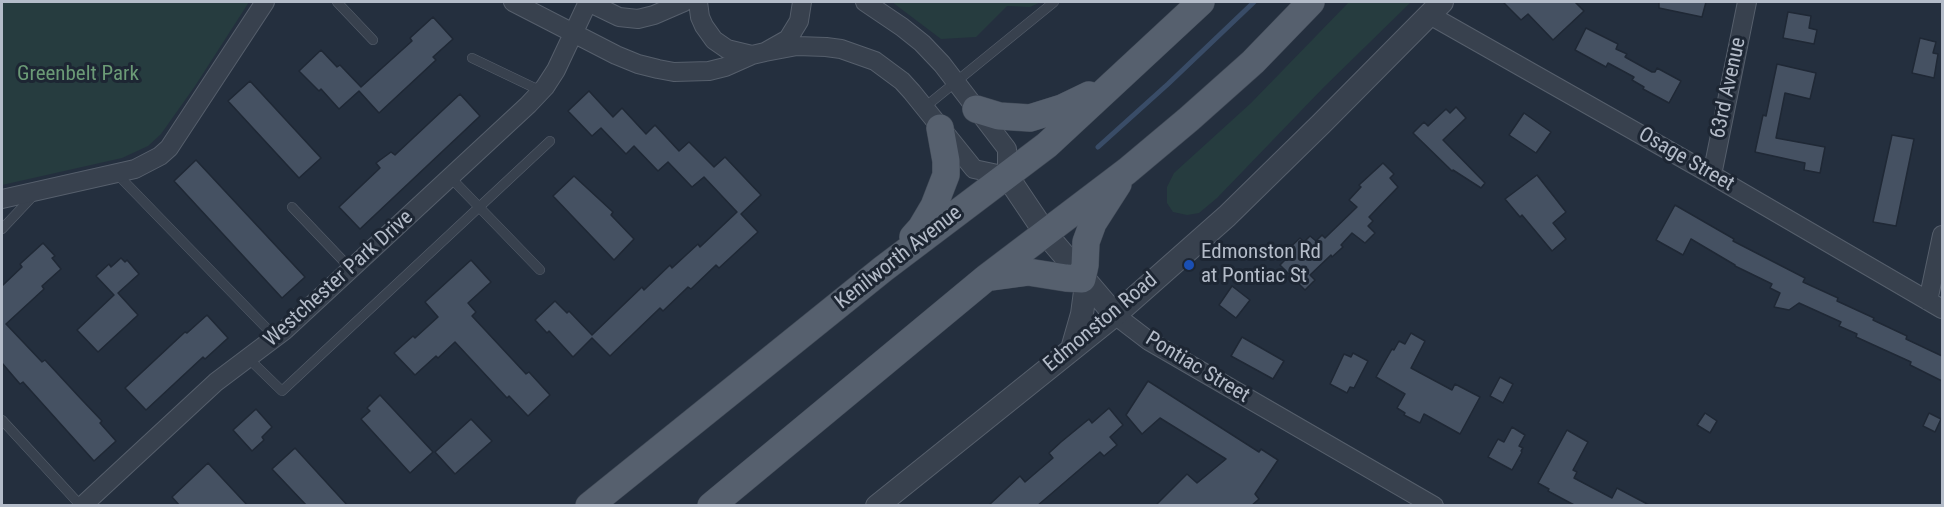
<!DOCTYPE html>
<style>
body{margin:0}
#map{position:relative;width:1944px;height:507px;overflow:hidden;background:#242f3e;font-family:"Roboto Condensed",sans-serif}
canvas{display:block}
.frame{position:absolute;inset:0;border:3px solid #b4bcc9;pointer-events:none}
</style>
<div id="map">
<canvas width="1944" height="507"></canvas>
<div class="frame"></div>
</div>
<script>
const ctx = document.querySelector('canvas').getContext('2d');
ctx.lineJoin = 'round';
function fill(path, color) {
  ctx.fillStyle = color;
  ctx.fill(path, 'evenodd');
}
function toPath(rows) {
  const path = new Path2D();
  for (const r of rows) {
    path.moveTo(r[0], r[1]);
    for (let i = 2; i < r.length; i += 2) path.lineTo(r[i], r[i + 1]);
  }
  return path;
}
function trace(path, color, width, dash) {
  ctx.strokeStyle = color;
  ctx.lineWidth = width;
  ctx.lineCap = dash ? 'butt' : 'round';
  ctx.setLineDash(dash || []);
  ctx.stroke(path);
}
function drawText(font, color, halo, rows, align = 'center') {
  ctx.font = font + ' "Roboto Condensed",sans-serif';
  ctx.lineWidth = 6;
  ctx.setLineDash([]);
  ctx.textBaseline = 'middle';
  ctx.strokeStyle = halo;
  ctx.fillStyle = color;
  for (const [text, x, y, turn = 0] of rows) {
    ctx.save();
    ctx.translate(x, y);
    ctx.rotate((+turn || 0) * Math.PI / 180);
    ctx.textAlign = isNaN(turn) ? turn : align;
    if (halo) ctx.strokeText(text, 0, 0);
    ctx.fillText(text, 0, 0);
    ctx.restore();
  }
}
fill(toPath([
 [2,2,249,2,195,86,161,134,148,146,122,158,2,185],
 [892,2,1041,2,1030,7,1007,6,976,37,941,39],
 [1349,2,1411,2,1323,88,1217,198,1199,213,1187,215,1173,212,1167,203,1167,187,1174,173,1251,103]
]), '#263c3f');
trace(toPath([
 [1098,147,1168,84,1254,2]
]), '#394c67', 5);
const building = toPath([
 [1503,2,1575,2,1584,11,1553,40,1528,14,1521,20,1503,2],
 [1659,2,1706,2,1702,17,1659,8,1659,2],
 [1788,12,1811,16,1809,28,1817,30,1814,44,1783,38,1788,12],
 [433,17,453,39,433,57,436,60,379,113,359,91,339,109,321,89,319,91,299,71,321,50,337,67,340,65,361,87,412,41,410,38,433,17],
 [1586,28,1618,44,1616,49,1627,54,1625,57,1652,72,1655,72,1657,68,1681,81,1669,103,1643,89,1644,87,1632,80,1634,77,1608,63,1606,67,1575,50,1586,28],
 [1920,38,1936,42,1933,53,1938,54,1934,78,1912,73,1920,38],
 [1777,64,1816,73,1810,99,1785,93,1776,138,1825,147,1820,173,1804,170,1805,163,1755,152,1763,115,1766,116,1777,64],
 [250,81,321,158,299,178,228,101,250,81],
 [589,91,613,117,622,108,646,134,655,125,679,151,689,142,714,167,725,157,761,195,741,214,758,232,719,268,716,265,691,289,688,287,663,311,660,308,610,356,592,338,573,357,549,331,547,333,535,320,555,301,567,313,569,311,592,335,642,287,644,290,670,265,672,268,698,244,700,247,737,212,704,177,692,187,668,162,658,171,634,146,626,154,601,128,592,136,568,111,589,91],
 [460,94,480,116,360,229,339,207,380,168,376,163,391,152,395,155,460,94],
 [1456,107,1466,118,1443,140,1485,183,1481,188,1453,170,1452,171,1413,133,1424,122,1428,126,1446,109,1450,113,1456,107],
 [1524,113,1551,132,1536,153,1509,135,1524,113],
 [1892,135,1914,139,1896,226,1873,222,1892,135],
 [196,160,305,277,282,298,174,181,196,160],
 [1383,163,1394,174,1390,178,1398,187,1369,217,1373,221,1368,226,1375,233,1365,243,1352,233,1341,245,1343,247,1332,257,1331,255,1310,275,1315,280,1305,290,1280,265,1285,260,1281,256,1300,238,1304,242,1310,236,1316,241,1322,235,1325,238,1357,207,1349,200,1361,187,1359,185,1383,163],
 [1537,175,1566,212,1553,223,1566,239,1552,251,1522,215,1520,217,1505,199,1537,175],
 [574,176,613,212,611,215,634,239,614,260,553,196,574,176],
 [1675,205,1734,239,1733,241,1805,278,1803,282,1838,298,1837,301,1874,318,1873,320,1907,336,1906,339,1942,356,1942,381,1910,365,1911,362,1856,337,1857,334,1839,326,1841,322,1799,303,1789,310,1774,307,1780,293,1770,288,1772,284,1735,266,1735,265,1691,239,1683,255,1656,240,1675,205],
 [43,243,55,256,52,258,61,269,42,286,44,289,6,324,42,362,45,360,82,400,102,421,100,423,116,441,94,461,23,382,20,384,2,363,2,286,22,267,20,264,43,243],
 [121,258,125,262,127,260,139,274,118,293,138,315,98,352,77,330,114,295,96,276,109,264,111,267,121,258],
 [471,260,491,282,468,303,476,312,472,316,526,374,529,372,550,395,528,416,509,396,507,398,455,342,438,358,436,356,415,375,394,353,413,336,415,338,438,317,425,302,471,260],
 [1232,286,1250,300,1236,318,1219,305,1232,286],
 [207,315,228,338,205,359,203,357,146,410,125,388,185,332,187,333,207,315],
 [1411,333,1425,341,1411,368,1452,390,1455,384,1480,397,1460,434,1424,414,1420,423,1404,415,1405,413,1397,408,1405,394,1376,377,1392,349,1394,350,1399,341,1405,344,1411,333],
 [1242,337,1284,361,1273,379,1231,356,1242,337],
 [1353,353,1368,361,1354,388,1350,387,1347,393,1330,384,1344,354,1351,357,1353,353],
 [1500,377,1513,384,1503,403,1490,396,1500,377],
 [1148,381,1259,452,1261,449,1278,460,1255,494,1259,499,1251,506,1155,506,1187,474,1197,483,1226,459,1160,418,1142,434,1126,415,1148,381],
 [380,395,433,452,410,473,361,419,370,411,367,408,380,395],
 [1109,408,1123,425,1110,437,1117,445,1104,456,1100,452,1037,506,988,506,1020,476,1025,482,1053,458,1049,453,1061,442,1089,419,1092,423,1109,408],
 [256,409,272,427,262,437,264,440,252,451,233,430,256,409],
 [1705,413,1717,421,1710,433,1697,425,1705,413],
 [1929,413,1941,419,1935,432,1923,426,1929,413],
 [471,419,492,441,455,474,435,452,471,419],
 [1512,427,1525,435,1519,446,1523,448,1521,451,1522,452,1512,470,1488,457,1498,439,1504,442,1512,427],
 [1567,430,1588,442,1573,470,1577,472,1574,478,1612,498,1617,488,1651,506,1576,506,1548,491,1549,489,1538,483,1567,430],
 [295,448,348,506,307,506,272,469,295,448],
 [208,463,248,506,180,506,172,497,208,463]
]);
fill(building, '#455162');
trace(building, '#1f2835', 1.5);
const service = toPath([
 [337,2,373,40],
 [472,58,541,91],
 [925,107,1054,2],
 [117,174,276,338],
 [450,177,540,270],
 [292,207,351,269],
 [2,229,34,195],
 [249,359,282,391,550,141],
 [2,420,81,506]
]);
const minor = toPath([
 [513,2,616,55,638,64,658,69,674,72,709,71,725,67,752,55],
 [588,2,619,17,638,19,654,15,684,2],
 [698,2,700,17,704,26,714,40,727,49,752,55,765,52,788,39,799,21,802,2],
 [1428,14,1712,175,1942,309],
 [765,52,797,46,826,47,841,49,875,61,902,81,912,92,974,169,1007,176,1007,149,942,64,922,43,902,27,865,2],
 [1712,175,1747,2],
 [2,199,135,169,160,156,169,148,265,2],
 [1928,301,1942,235],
 [1115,315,1149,341,1434,506],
 [82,506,216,382,285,330,528,105,545,87,556,70,588,2]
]);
const tertiary = toPath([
 [1007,176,1046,234,1115,315],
 [1072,349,1082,314,1086,284],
 [877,506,1115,315,1227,216,1321,124,1442,2]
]);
const primary = toPath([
 [976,109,999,116,1030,118,1062,108,1089,95],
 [913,237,921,228,934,206,946,175,946,161,940,128],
 [991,277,1028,272,1066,278,1082,279,1085,265,1086,242,1093,223,1118,184],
 [589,506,883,269,1047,145,1201,2],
 [711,506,986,278,1127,171,1189,119,1253,62,1311,2]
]);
trace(service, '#565f6c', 10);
trace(minor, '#565f6c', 20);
trace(tertiary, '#565f6c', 24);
trace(primary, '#414a57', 28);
trace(service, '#38414e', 9);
trace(minor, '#38414e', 18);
trace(tertiary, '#38414e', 22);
trace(primary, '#56606e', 27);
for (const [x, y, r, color] of [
 [1189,265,6,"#1a4fb4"]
]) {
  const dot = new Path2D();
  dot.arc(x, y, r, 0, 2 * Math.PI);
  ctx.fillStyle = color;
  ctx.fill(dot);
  trace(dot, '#1d2633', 2);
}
drawText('21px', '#6b9a76', '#1d2633', [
 ["Greenbelt Park",78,75]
]);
drawText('21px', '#b4bcc9', '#1d2633', [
 ["63rd Avenue",1729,88,-78],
 ["Osage Street",1686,160,30],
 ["Kenilworth Avenue",899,258,-38],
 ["Westchester Park Drive",339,279,-42],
 ["Edmonston Road",1101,323,-40],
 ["Pontiac Street",1197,368,31]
]);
drawText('21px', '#b4bcc9', '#1d2633', [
 ["Edmonston Rd",1201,253],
 ["at Pontiac St",1201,277]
], 'left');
</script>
